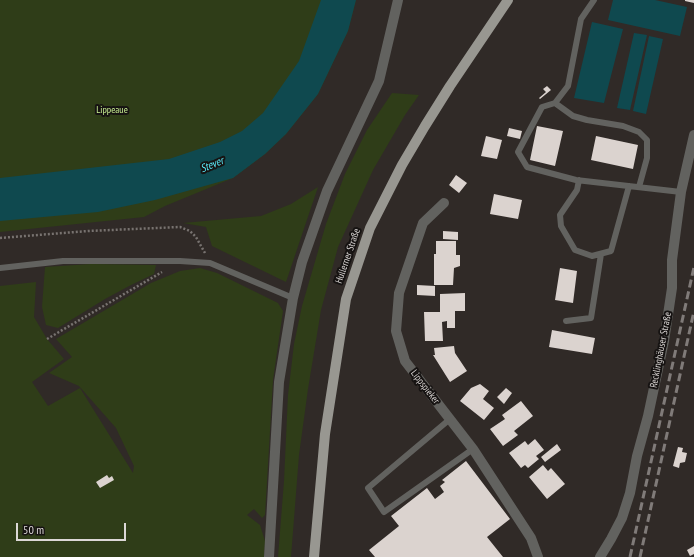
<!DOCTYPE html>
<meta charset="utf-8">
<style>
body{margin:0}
#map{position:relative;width:694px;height:557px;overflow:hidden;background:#302a27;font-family:"PT Sans Narrow",sans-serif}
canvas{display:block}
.scale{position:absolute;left:16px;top:523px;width:110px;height:18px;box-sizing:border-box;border:2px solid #dcd8d6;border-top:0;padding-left:5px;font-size:12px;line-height:14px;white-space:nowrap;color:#dcd8d6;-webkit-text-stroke:3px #161312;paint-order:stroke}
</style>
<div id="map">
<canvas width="694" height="557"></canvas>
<div class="scale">50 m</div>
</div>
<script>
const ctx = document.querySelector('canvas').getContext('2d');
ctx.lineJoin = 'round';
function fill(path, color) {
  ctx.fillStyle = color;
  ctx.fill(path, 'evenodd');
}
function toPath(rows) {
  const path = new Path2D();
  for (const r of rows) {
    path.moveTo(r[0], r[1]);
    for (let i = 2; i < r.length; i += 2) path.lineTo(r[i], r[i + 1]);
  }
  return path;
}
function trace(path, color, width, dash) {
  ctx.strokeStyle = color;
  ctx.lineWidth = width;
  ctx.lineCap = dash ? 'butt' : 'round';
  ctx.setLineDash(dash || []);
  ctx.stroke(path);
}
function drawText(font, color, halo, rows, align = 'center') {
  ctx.font = font + ' "PT Sans Narrow",sans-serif';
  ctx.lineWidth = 4;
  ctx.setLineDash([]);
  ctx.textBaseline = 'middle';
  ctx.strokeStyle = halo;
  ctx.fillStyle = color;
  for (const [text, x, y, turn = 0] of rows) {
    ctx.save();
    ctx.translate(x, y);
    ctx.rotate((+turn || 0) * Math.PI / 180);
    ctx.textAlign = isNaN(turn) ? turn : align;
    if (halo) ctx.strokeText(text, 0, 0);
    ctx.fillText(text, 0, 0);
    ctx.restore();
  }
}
fill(toPath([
 [0,0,356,0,348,31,318,94,286,134,265,154,233,178,165,206,144,217,0,232],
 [392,93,419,95,405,115,373,170,338,247,321,310,308,389,299,455,291,557,278,557,284,481,288,395,294,344,302,306,326,224,345,174,367,130],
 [318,187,286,282,212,246,206,227,183,223,261,216,291,204],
 [91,264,156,265,154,274,131,285,105,299,58,328,46,325,42,307,45,267],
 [200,268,217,273,278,303,283,311,273,380,265,515,262,518,254,509,247,515,260,525,265,541,264,557,0,557,0,286,36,282,34,317,47,339,64,359,32,382,48,406,80,388,133,473,134,466,116,428,79,386,49,373,72,357,56,339,151,283,180,271]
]), '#2f3d18');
fill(toPath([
 [321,0,356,0,348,31,318,94,286,134,265,154,233,178,155,200,98,212,0,221,0,178,169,159,220,142,242,131,263,113,299,61],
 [613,0,655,0,687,7,680,36,608,20],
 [592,22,623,29,604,103,574,98],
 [634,33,647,35,630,110,617,108],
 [649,36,663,39,646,114,633,111]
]), '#0f494f');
fill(toPath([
 [685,0,694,0,694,3,685,1],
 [547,86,551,90,540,99,539,98,546,92,543,89],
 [537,126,563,131,555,166,530,160],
 [509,128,522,131,520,139,507,136],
 [486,136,502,140,497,159,481,156],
 [596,136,638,145,633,169,591,160],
 [456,175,467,183,459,193,449,185],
 [494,194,522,200,518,219,490,214],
 [443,231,458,232,458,240,443,239],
 [436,241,456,241,456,255,460,255,460,266,454,268,453,285,434,285,434,254,436,254],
 [560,268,577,271,573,303,555,300],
 [417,285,435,286,435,296,417,295],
 [465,293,465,311,455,311,455,328,447,328,447,321,442,322,443,341,425,341,424,312,440,312,440,294],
 [552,330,595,338,592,354,549,347],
 [454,346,455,353,467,371,450,382,433,355,435,355,434,348],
 [480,384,489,391,483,399,494,408,484,420,460,401,471,388],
 [506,388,512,393,504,404,497,397],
 [521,401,533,416,514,431,518,435,503,446,490,429,505,419,502,415],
 [535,439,544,450,536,456,539,459,528,468,525,465,521,468,509,453,525,441,528,445],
 [557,444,561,450,545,462,541,457],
 [678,447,683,448,682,452,687,453,685,462,680,463,679,468,673,466],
 [466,461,510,519,487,537,503,557,375,557,369,550,399,526,391,516,427,488,435,499,444,492,440,486,445,482,442,480],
 [543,465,548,471,551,468,565,484,547,499,529,477],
 [107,475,109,478,112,476,114,480,100,488,96,482],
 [694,546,694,554,690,556,687,550]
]), '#dbd3cf');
trace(toPath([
 [0,238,88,231,180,227,190,231,196,237,205,253],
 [47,339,162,272]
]), '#787370', 2.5, [2, 2]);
trace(toPath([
 [594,0,581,19,568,86,555,103,542,107,518,152,527,167,576,180,681,192],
 [555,103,573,116,587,120,623,126,639,132,647,140,647,158,639,187],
 [579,180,577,190,560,215,561,226,575,250,592,256,611,251,629,186],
 [0,268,63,261,180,261,210,263,293,298],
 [566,321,591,318,601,254],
 [450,419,368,488,384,512,473,449]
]), '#62625f', 6);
trace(toPath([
 [444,203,423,223,399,293,396,331,405,361,473,449,531,538,538,557],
 [269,557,279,382,293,298,302,262,327,191,379,81,398,0],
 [600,557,611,539,622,518,630,493,637,456,648,416,664,341,672,288,672,260,681,192,694,135]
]), '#62625f', 10);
trace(toPath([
 [314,557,325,434,346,299,370,228,402,165,425,126,450,86,508,0]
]), '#989791', 10);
trace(toPath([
 [630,557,694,267],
 [640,557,694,311]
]), '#807b79', 3, [8, 4]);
drawText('10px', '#c9ef92', '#161312', [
 ["Lippeaue",112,110]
]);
drawText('10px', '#dcd8d6', '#161312', [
 ["Hullerner Straße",348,256,-71],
 ["Recklinghäuser Straße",661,350,-79],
 ["Lippspieker",425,387,52]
]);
drawText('italic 11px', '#5cf0ff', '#161312', [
 ["Stever",212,165,-22]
]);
</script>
